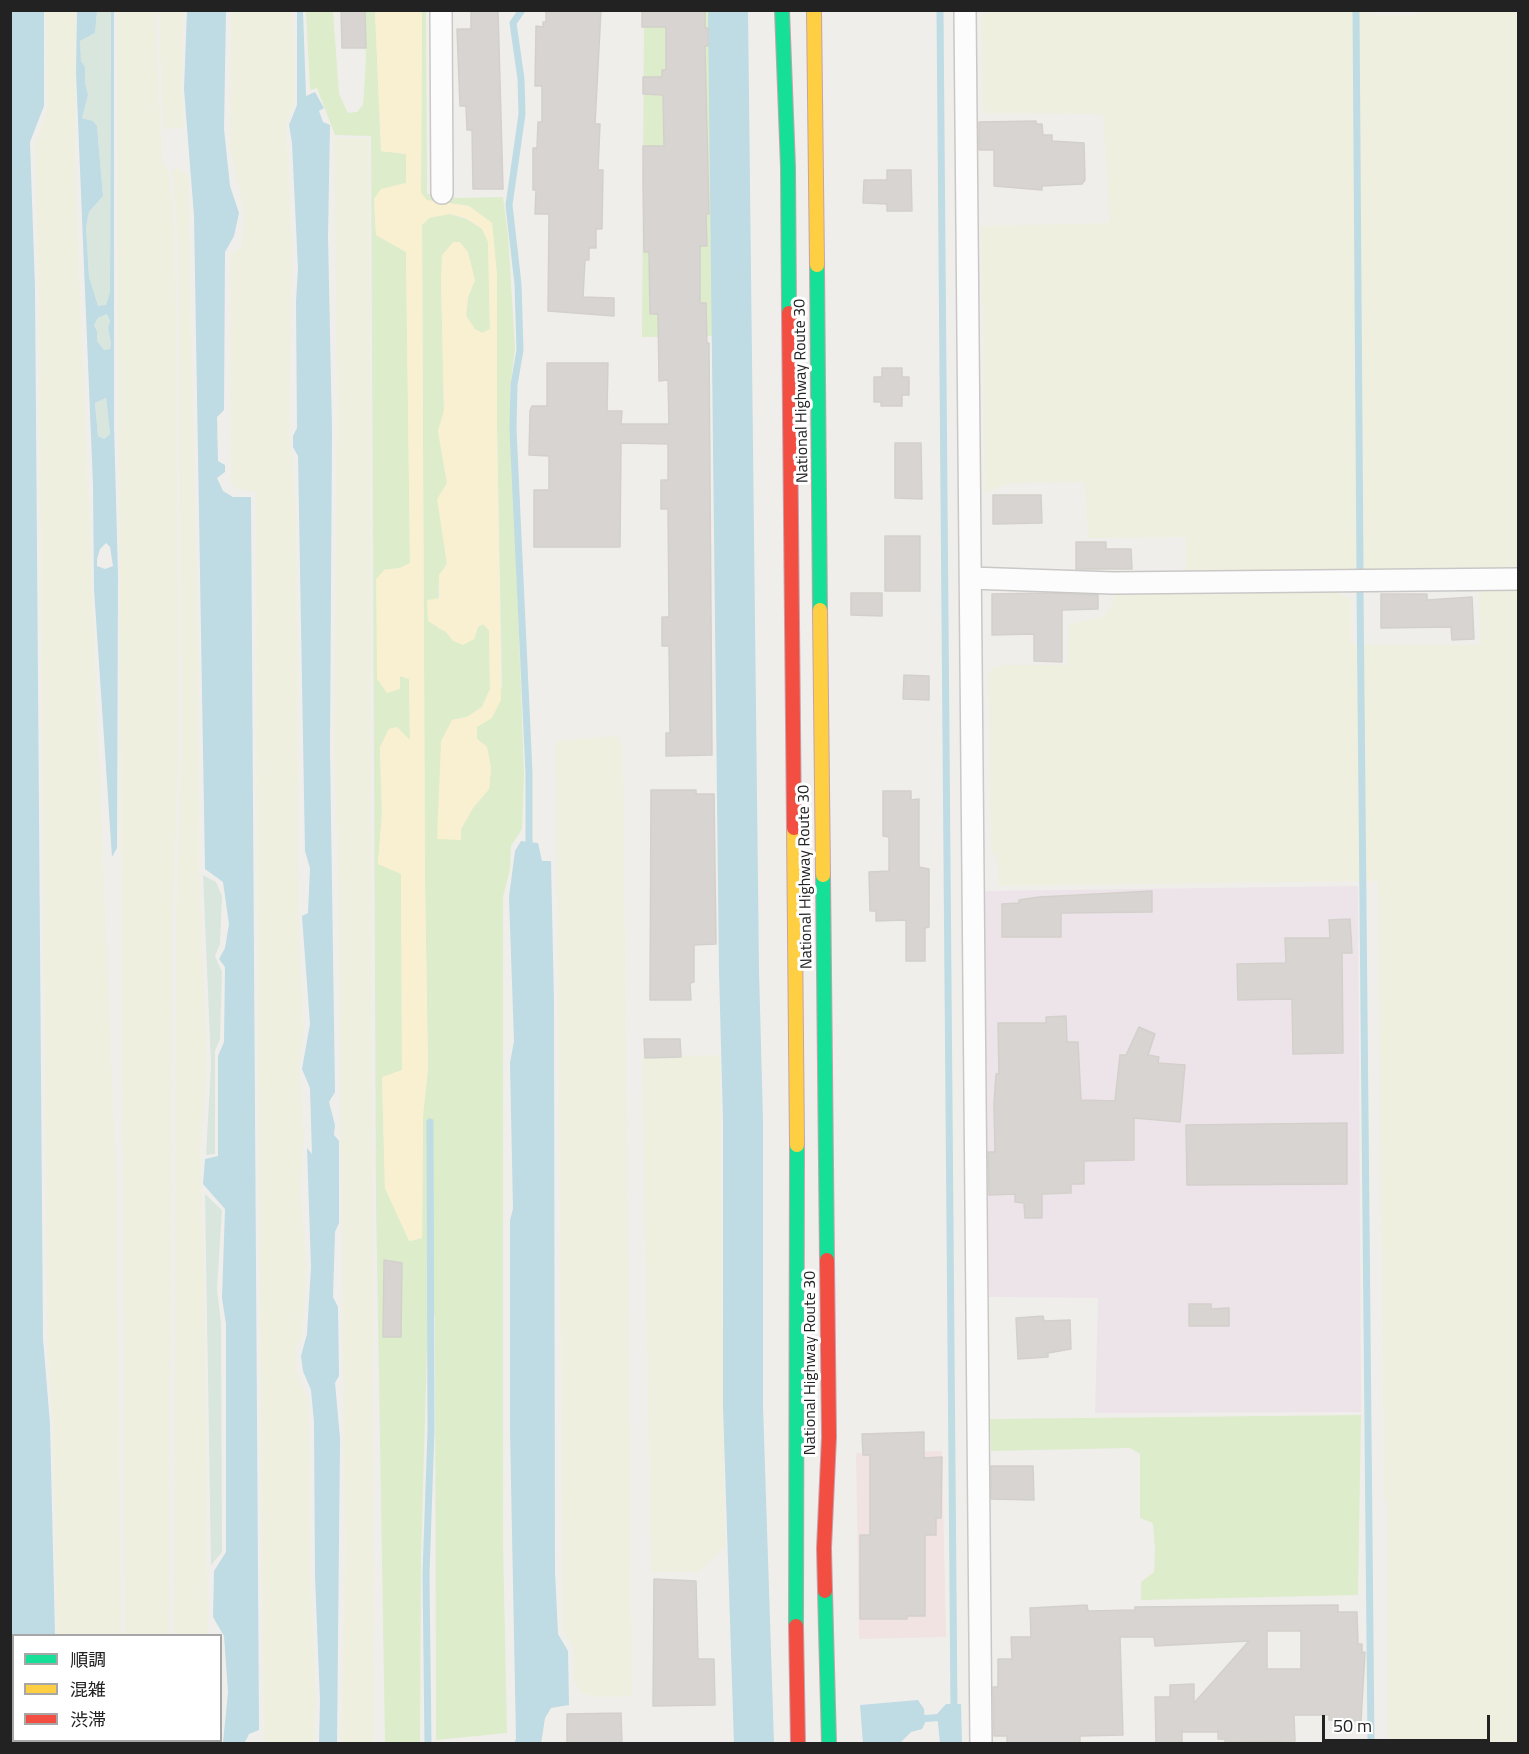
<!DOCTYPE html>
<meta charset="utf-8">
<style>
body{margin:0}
#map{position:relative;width:1529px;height:1754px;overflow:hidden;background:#f0eeeb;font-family:"Titillium Web","Noto Sans JP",sans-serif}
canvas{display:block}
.frame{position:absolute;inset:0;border:12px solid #222;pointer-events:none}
.legend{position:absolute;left:12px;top:1634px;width:210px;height:108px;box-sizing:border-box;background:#fff;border:2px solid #a7a7a7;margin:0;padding:8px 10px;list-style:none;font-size:18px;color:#222}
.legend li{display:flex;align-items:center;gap:12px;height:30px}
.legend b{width:30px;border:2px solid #a7a7a7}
.scale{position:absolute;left:1322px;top:1715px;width:168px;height:27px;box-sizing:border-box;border:3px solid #222;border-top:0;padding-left:8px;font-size:18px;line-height:21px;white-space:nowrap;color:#222;-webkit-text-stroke:4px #fff;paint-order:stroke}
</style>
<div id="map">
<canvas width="1529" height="1754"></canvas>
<div class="frame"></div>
<ul class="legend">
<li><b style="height:8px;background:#16e098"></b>順調</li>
<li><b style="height:8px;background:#ffcf43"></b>混雑</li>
<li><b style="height:8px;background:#f24e42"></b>渋滞</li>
</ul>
<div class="scale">50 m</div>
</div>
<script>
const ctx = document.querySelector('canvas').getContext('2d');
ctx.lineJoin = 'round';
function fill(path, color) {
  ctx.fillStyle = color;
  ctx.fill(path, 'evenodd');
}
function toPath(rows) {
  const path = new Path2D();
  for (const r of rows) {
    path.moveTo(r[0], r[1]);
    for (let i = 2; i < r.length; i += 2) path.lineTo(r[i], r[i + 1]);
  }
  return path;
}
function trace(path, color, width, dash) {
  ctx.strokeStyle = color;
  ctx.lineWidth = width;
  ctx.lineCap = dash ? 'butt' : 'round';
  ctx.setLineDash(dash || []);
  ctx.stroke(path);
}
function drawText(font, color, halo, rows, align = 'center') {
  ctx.font = font + ' "Titillium Web",sans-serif';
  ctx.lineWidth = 6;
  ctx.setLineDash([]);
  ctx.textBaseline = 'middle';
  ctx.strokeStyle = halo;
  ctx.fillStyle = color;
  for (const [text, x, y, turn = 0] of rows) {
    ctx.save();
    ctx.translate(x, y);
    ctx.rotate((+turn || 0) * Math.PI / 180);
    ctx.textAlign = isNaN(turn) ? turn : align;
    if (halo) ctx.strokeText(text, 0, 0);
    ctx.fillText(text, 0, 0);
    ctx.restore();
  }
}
fill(toPath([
 [942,1451,946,1637,859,1639,856,1453]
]), '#f1e3e1');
fill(toPath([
 [1358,886,1361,1412,1095,1413,1098,1298,989,1297,984,891]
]), '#ede4e9');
fill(toPath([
 [1046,10,1370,10,1371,15,1418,15,1419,10,1518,11,1518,570,1186,573,1186,537,1088,538,1085,482,1010,483,985,493,981,226,1110,223,1103,114,983,113,981,13],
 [46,11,76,11,75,177,116,1178,121,1636,57,1635,53,1425,47,1339,39,311,35,144,47,111],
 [117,11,155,11,162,163,169,171,175,239,179,740,172,924,169,1636,125,1635],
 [159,11,183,11,181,88,184,127,163,129],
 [231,11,292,11,295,102,286,124,292,244,289,432,296,508,299,952,304,1030,299,1063,304,1138,300,1189,307,1268,302,1337,295,1351,296,1371,308,1400,310,1574,316,1697,314,1744,269,1743,264,1739,257,967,256,492,238,489,231,482,230,255,241,247,245,215,230,146],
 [334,138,369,138,374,1744,341,1743,345,1564,338,865,334,746,337,399],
 [179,168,188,176,198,662,199,868,207,1067,200,1156,204,1258,208,1636,174,1635,176,924,182,738,178,239,172,170],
 [1479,589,1518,589,1518,1743,1388,1743,1388,1507,1384,1498,1378,881,999,886,997,857,991,851,989,675,992,669,1001,665,1068,665,1069,624,1103,617,1112,606,1115,593,1337,590,1343,597,1351,598,1351,645,1480,645],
 [616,736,623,746,632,1696,595,1697,581,1692,574,1681,574,1647,563,1632,556,741],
 [720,1055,725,1547,699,1572,651,1572,642,1057]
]), '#efefdf');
fill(toPath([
 [306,11,333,11,339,94,348,113,357,112,363,105,366,59,364,11,375,11,381,151,406,154,406,183,382,189,374,199,376,235,406,252,410,563,400,568,384,570,400,676,409,679,410,741,397,727,389,729,380,747,382,814,378,864,401,873,402,1070,382,1078,385,1188,410,1241,422,1238,423,1115,428,1069,425,880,422,225,429,218,438,214,450,214,466,219,482,228,488,242,490,329,482,333,475,329,466,316,468,297,475,280,441,276,444,411,438,431,447,483,438,499,447,564,439,575,438,628,447,632,453,641,474,639,478,627,483,624,489,630,490,689,482,707,467,717,452,720,461,829,473,808,489,789,491,768,487,747,477,739,477,726,502,686,497,427,497,276,492,223,469,206,426,200,421,193,422,11,426,11,427,194,458,198,503,197,508,234,515,349,510,389,524,774,522,829,511,846,510,869,503,897,503,1542,507,1733,436,1740,435,1315,428,1315,421,1555,420,1743,385,1743,376,1201,371,136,335,135,317,88,310,90],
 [644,11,711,11,713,336,642,337],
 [1361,1415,1358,1595,1141,1600,1141,1582,1154,1572,1155,1550,1153,1523,1140,1518,1140,1454,1130,1448,991,1451,990,1419]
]), '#ddeccb');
fill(toPath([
 [97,11,111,11,110,292,106,305,98,307,89,277,86,227,89,212,103,196,97,126,93,121,82,118,88,95,85,83,85,67,81,61,80,41,95,33],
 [107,314,110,321,108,328,111,344,110,349,104,350,97,341,97,331,94,325,98,318],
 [106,398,110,434,104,439,98,436,95,403],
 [203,875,216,882,222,896,220,944,215,956,222,972,220,1039,215,1051,215,1154,206,1155,211,1064],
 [205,1194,222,1210,217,1289,221,1323,222,1552,211,1565]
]), '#d9e6de');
fill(toPath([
 [375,11,422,11,421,193,427,200,469,206,492,223,497,276,497,427,501,700,492,718,477,727,477,739,487,747,491,768,489,789,473,808,461,829,461,840,437,839,441,741,452,720,467,717,482,707,490,689,489,630,483,624,478,627,474,639,463,645,453,641,446,632,428,621,427,600,440,598,439,575,447,564,437,499,447,483,438,431,444,411,441,276,442,255,453,242,460,242,468,252,475,280,468,297,466,316,475,329,482,333,490,329,488,242,482,229,466,218,450,214,429,218,422,225,425,880,428,1069,423,1115,422,1238,409,1241,385,1188,382,1077,402,1070,401,874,378,864,382,814,380,747,389,729,397,727,410,740,409,679,400,676,400,689,387,693,377,679,376,579,384,570,400,568,410,563,406,252,376,235,374,199,381,189,406,183,406,154,381,151]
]), '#f8f0d0');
fill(toPath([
 [44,11,44,106,30,142,35,288,43,1339,50,1424,55,1635,14,1636,14,1740,95,1740,97,1744,10,1743,10,11],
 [77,11,97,11,95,33,80,41,81,61,85,67,85,83,88,95,82,118,93,121,97,126,103,196,89,212,86,227,89,277,98,306,106,305,110,292,111,22,111,11,114,11,114,424,118,576,117,848,112,857,94,589,93,485,76,72],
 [107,314,110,321,108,328,111,344,110,349,104,350,97,341,97,331,94,325,98,318],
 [106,398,110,434,104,439,98,436,95,403],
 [106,543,110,547,113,566,105,569,97,566,97,559,100,549],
 [187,11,226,11,224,129,230,186,239,213,234,236,225,252,224,410,217,417,218,461,225,465,225,472,217,478,223,491,233,497,251,497,259,1730,249,1734,244,1744,223,1743,228,1692,224,1636,213,1617,214,1571,226,1552,226,1324,222,1298,225,1209,203,1184,205,1159,218,1156,218,1056,224,1042,225,967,219,959,225,948,229,924,223,882,205,869,194,216,184,89],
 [297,11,303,11,306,96,315,92,324,108,319,111,323,122,330,125,328,236,332,431,330,749,335,1092,329,1102,335,1125,334,1135,339,1141,339,1223,335,1232,333,1297,338,1307,339,1376,335,1383,340,1438,337,1744,319,1743,320,1701,315,1576,314,1422,311,1390,303,1371,301,1356,307,1334,311,1267,307,1148,312,1154,310,1088,302,1069,310,1024,302,916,308,913,310,868,305,851,298,456,293,447,293,436,297,428,296,301,298,269,292,143,289,125,297,105],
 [521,841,538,843,542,861,551,861,554,1003,555,1572,558,1634,568,1651,569,1705,551,1708,545,1718,541,1744,514,1743,516,1739,510,1429,510,1220,513,1209,510,1063,514,1041,509,897,515,851],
 [918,1700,924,1709,925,1723,922,1729,911,1732,900,1743,863,1743,860,1705],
 [946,1704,961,1704,962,1743,940,1743,937,1714]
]), '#bfdbe3');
trace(toPath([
 [522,10,513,23,521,79,522,114,509,205,518,284,520,350,514,385,513,429,529,773,529,850],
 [940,10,954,1712],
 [1356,10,1360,571],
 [1360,591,1371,1744],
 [754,1716,767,1715],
 [918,1719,946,1717],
 [428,1744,426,1574,431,1430,430,1122]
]), '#bfdbe3', 7);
trace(toPath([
 [728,10,739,971,743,1120,743,1406,754,1744]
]), '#bfdbe3', 40);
const building = toPath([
 [341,10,365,10,366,48,342,48,341,10],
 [471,10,498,10,503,189,473,189,472,130,467,130,466,106,460,106,457,29,471,29,471,10],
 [546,10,601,10,595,124,600,124,598,170,603,170,602,229,596,229,596,248,589,248,589,260,585,260,583,297,614,298,614,316,548,311,549,214,535,214,536,190,533,190,533,148,537,148,538,122,542,122,542,86,535,86,536,26,543,27,543,22,546,22,546,10],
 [642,10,705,10,705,28,708,28,708,46,705,46,709,214,706,214,707,246,700,246,700,303,706,303,707,343,709,343,712,755,666,756,666,733,670,733,669,646,662,646,662,617,669,617,668,509,661,509,661,480,668,480,668,444,621,443,620,547,534,547,534,490,549,490,549,456,529,455,530,411,532,406,547,406,547,363,608,363,607,411,622,411,621,424,669,424,668,380,659,381,658,314,650,314,649,252,644,252,643,185,643,146,664,146,663,95,643,94,643,77,662,77,662,70,666,70,666,27,642,27,642,10],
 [1036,121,1036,124,1042,124,1043,135,1052,135,1052,141,1084,143,1085,180,1082,184,1042,186,1042,190,994,186,994,150,979,150,979,122,1036,121],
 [887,170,911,170,912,211,887,211,887,204,863,203,864,180,887,180,887,170],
 [882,368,902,368,902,377,909,377,909,395,902,395,902,406,881,406,881,402,874,402,874,377,882,377,882,368],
 [895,443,921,443,922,499,895,498,895,443],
 [993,495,1041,495,1042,523,993,524,993,495],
 [885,536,920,536,920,591,885,591,885,536],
 [1076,542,1106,542,1106,549,1131,549,1132,569,1076,569,1076,542],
 [851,593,882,593,882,616,851,615,851,593],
 [1046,593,1098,595,1098,609,1062,610,1062,662,1034,661,1034,634,992,635,992,594,1046,593],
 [1381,594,1427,594,1427,600,1472,597,1474,639,1452,640,1451,627,1381,628,1381,594],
 [904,675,929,676,929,700,903,699,904,675],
 [651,790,696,790,696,794,714,794,716,944,694,945,694,982,690,983,691,1000,650,1000,651,790],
 [883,791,911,791,911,800,919,799,919,867,929,869,929,927,925,928,925,961,906,961,906,920,876,921,876,911,870,911,869,872,889,871,889,837,883,836,883,791],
 [1152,891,1152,912,1061,913,1061,937,1002,937,1002,904,1019,903,1019,900,1039,897,1152,891],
 [1350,919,1352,953,1342,953,1343,1053,1293,1054,1292,999,1238,1000,1237,964,1286,963,1285,938,1330,938,1329,920,1350,919],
 [1066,1016,1067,1042,1078,1042,1081,1100,1115,1101,1120,1055,1126,1055,1139,1027,1155,1034,1148,1055,1159,1057,1158,1063,1185,1065,1180,1122,1134,1118,1134,1160,1084,1161,1084,1184,1071,1184,1071,1193,1042,1194,1042,1218,1025,1218,1024,1203,1015,1202,1015,1194,989,1195,988,1152,995,1152,994,1104,996,1074,999,1074,998,1023,1046,1023,1046,1017,1066,1016],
 [644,1039,680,1039,681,1057,645,1058,644,1039],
 [1347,1123,1347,1184,1187,1185,1186,1125,1347,1123],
 [384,1260,402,1263,401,1337,383,1337,384,1260],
 [1189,1304,1211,1304,1211,1309,1229,1308,1229,1326,1189,1326,1189,1304],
 [1043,1316,1044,1321,1070,1320,1071,1349,1048,1353,1048,1357,1018,1359,1016,1318,1043,1316],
 [924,1432,924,1458,942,1457,941,1518,936,1518,936,1535,925,1535,925,1616,907,1616,907,1619,860,1619,860,1535,870,1535,870,1455,863,1455,862,1434,924,1432],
 [991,1466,1033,1466,1034,1500,991,1499,991,1466],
 [654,1579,696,1581,698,1659,714,1659,715,1705,653,1706,654,1579],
 [1087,1605,1088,1611,1135,1610,1135,1607,1338,1605,1338,1612,1357,1612,1358,1644,1362,1644,1362,1653,1365,1652,1361,1721,1329,1720,1329,1715,1294,1715,1295,1741,1225,1742,1225,1739,1218,1739,1218,1732,1182,1732,1182,1743,1156,1743,1155,1697,1170,1697,1170,1685,1194,1684,1194,1703,1249,1641,1155,1646,1154,1637,1120,1637,1123,1735,1080,1736,1080,1743,1007,1743,1007,1736,994,1736,993,1687,998,1687,998,1659,1012,1659,1011,1637,1031,1637,1030,1608,1087,1605],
 [1267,1631,1301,1631,1301,1669,1267,1669,1267,1631],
 [621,1713,622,1743,567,1743,567,1714,621,1713]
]);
fill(building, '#d7d4d2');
trace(building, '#d3d0cc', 1.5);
const street = toPath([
 [441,10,442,193],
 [965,10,981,1744],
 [971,578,1113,583,1518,579]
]);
const fast = toPath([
 [782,10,788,167,789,313],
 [817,265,820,610],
 [823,875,827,1260],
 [825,1591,829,1744],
 [796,1626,797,1145]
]);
const slow = toPath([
 [814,10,817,265],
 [820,610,823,875],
 [794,828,797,1145]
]);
const jam = toPath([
 [789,313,794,828],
 [825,1591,824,1548,829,1437,827,1260],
 [796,1626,798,1744]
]);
trace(street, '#c9c8c7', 24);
trace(fast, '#c5a2ac', 16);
trace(slow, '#c5a2ac', 16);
trace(jam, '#c5a2ac', 16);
trace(street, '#fdfcfc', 21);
trace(fast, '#16e098', 14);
trace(slow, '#ffcf43', 14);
trace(jam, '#f24e42', 14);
drawText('16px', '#222', '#fff', [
 ["National Highway Route 30",802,391,-91],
 ["National Highway Route 30",806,877,-91],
 ["National Highway Route 30",811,1363,-90]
]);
</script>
